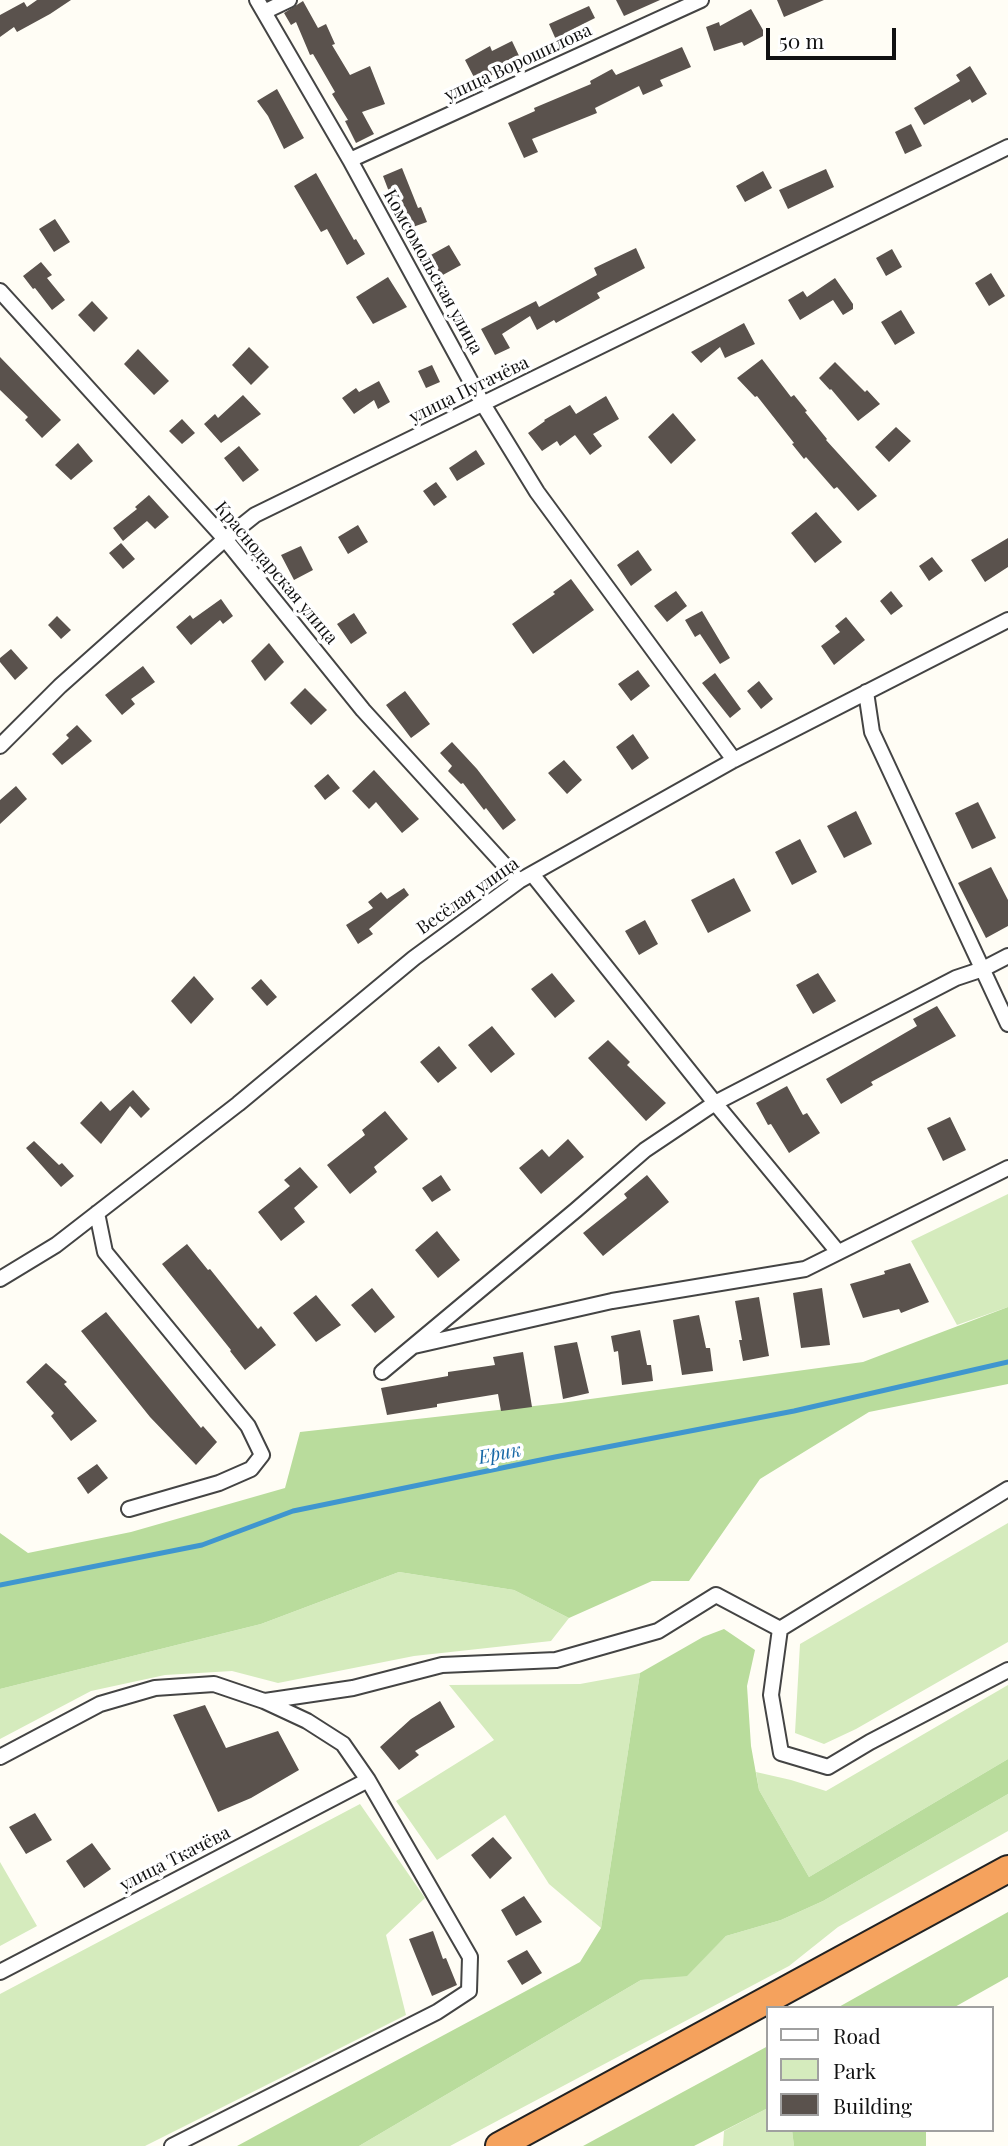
<!DOCTYPE html>
<meta charset="utf-8">
<style>
body{margin:0}
#map{position:relative;width:1008px;height:2146px;overflow:hidden;background:#fffdf5;font-family:"Playfair Display",serif}
canvas{display:block}
.legend{position:absolute;left:766px;top:2006px;width:228px;height:126px;box-sizing:border-box;background:#fff;border:2px solid #a0a0a0;margin:0;padding:9px 12px;list-style:none;font-size:21px;color:#111}
.legend li{display:flex;align-items:center;gap:14px;height:35px}
.legend b{width:35px;border:2px solid #a0a0a0}
.scale{position:absolute;left:766px;top:28px;width:130px;height:32px;box-sizing:border-box;border:4px solid #111;border-top:0;padding-left:9px;font-size:21px;line-height:24px;white-space:nowrap;color:#111;-webkit-text-stroke:5px #fff;paint-order:stroke}
</style>
<div id="map">
<canvas width="1008" height="2146"></canvas>
<ul class="legend">
<li><b style="height:9px;background:#fff"></b>Road</li>
<li><b style="height:19px;background:#d5ebbd"></b>Park</li>
<li><b style="height:19px;background:#5a524d"></b>Building</li>
</ul>
<div class="scale">50 m</div>
</div>
<script>
const ctx = document.querySelector('canvas').getContext('2d');
ctx.lineJoin = 'round';
function fill(path, color) {
  ctx.fillStyle = color;
  ctx.fill(path, 'evenodd');
}
function toPath(rows) {
  const path = new Path2D();
  for (const r of rows) {
    path.moveTo(r[0], r[1]);
    for (let i = 2; i < r.length; i += 2) path.lineTo(r[i], r[i + 1]);
  }
  return path;
}
function trace(path, color, width, dash) {
  ctx.strokeStyle = color;
  ctx.lineWidth = width;
  ctx.lineCap = dash ? 'butt' : 'round';
  ctx.setLineDash(dash || []);
  ctx.stroke(path);
}
function drawText(font, color, halo, rows, align = 'center') {
  ctx.font = font + ' "Playfair Display",serif';
  ctx.lineWidth = 7;
  ctx.setLineDash([]);
  ctx.textBaseline = 'middle';
  ctx.strokeStyle = halo;
  ctx.fillStyle = color;
  for (const [text, x, y, turn = 0] of rows) {
    ctx.save();
    ctx.translate(x, y);
    ctx.rotate((+turn || 0) * Math.PI / 180);
    ctx.textAlign = isNaN(turn) ? turn : align;
    if (halo) ctx.strokeText(text, 0, 0);
    ctx.fillText(text, 0, 0);
    ctx.restore();
  }
}
fill(toPath([
 [1008,1194,1008,1307,957,1325,911,1241],
 [1008,1523,1008,1642,856,1729,824,1744,795,1733,800,1644],
 [399,1572,514,1590,569,1618,551,1641,414,1656,278,1683,232,1671,165,1675,91,1691,0,1739,0,1689,261,1624],
 [640,1673,601,1928,549,1884,505,1815,437,1860,396,1801,494,1740,449,1685,580,1684],
 [1008,1685,1008,1759,809,1877,759,1790,756,1772,791,1780,826,1791],
 [1008,1794,1008,1831,838,1927,789,1966,450,2146,359,2146,641,1980,687,1975,726,1936,781,1920,823,1901],
 [360,1804,425,1898,386,1935,406,2015,145,2146,0,2146,0,1994],
 [0,1862,37,1926,0,1946],
 [768,2108,768,2130,792,2130,794,2146,723,2146,724,2131]
]), '#d5ebbd');
fill(toPath([
 [1008,1307,1008,1384,869,1412,760,1479,689,1581,652,1581,569,1618,514,1590,399,1572,261,1624,0,1689,0,1533,28,1553,131,1532,285,1488,300,1432,561,1403,863,1362],
 [724,1629,755,1650,747,1686,751,1746,759,1790,809,1877,1008,1759,1008,1794,823,1901,781,1920,726,1936,687,1976,641,1980,359,2146,237,2146,580,1962,601,1928,640,1673,703,1637],
 [1008,1912,1008,1977,953,2008,837,2008],
 [768,2046,768,2108,694,2146,583,2146],
 [792,2130,926,2130,926,2146,794,2146]
]), '#b9dc9c');
trace(toPath([
 [0,1585,202,1545,293,1511,555,1457,794,1411,1008,1362]
]), '#3f96cf', 5);
fill(toPath([
 [37,0,71,0,50,14,17,32,14,27,0,37,0,15,24,2,27,7],
 [616,0,660,0,624,16],
 [777,0,824,0,784,17],
 [303,1,318,28,326,24,335,44,332,45,350,75,370,66,385,104,362,112,374,134,356,143,345,121,348,120,332,94,335,92,313,54,310,55,296,22,291,25,284,13],
 [589,6,595,18,567,32,569,36,557,42,549,24],
 [751,9,763,30,763,36,744,46,742,42,714,51,706,27,719,22,720,26],
 [512,41,521,60,477,83,465,60,490,46,492,51],
 [682,47,691,67,660,80,663,86,643,95,639,86,595,108,597,113,532,139,538,152,524,158,508,123,535,111,534,108,591,84,590,81,612,69,616,75],
 [970,66,987,94,972,103,970,99,924,125,914,108,960,81,956,75],
 [277,89,304,138,284,149,268,116,257,101],
 [911,124,922,146,905,154,895,132],
 [402,168,418,208,421,207,427,222,410,228,396,194,391,197,383,176],
 [826,169,834,187,788,209,779,190],
 [763,171,772,188,745,202,736,186],
 [316,173,354,240,356,239,365,254,347,265,327,229,321,232,294,186],
 [55,219,70,242,54,252,39,229],
 [449,245,461,265,441,276,429,256],
 [636,248,645,268,597,293,600,298,556,323,554,320,537,330,530,316,502,334,510,348,495,355,481,329,536,301,539,307,597,275,594,268],
 [892,249,902,267,886,276,876,258],
 [41,262,52,275,47,278,65,300,52,310,35,288,33,289,23,276],
 [991,273,1005,296,989,306,975,283],
 [388,277,407,307,373,324,356,297],
 [835,278,853,304,853,309,843,315,833,300,800,320,788,300,803,291,807,297],
 [92,301,108,318,94,332,78,315],
 [901,310,915,333,895,345,881,322],
 [744,323,755,344,725,358,720,347,701,363,691,352],
 [249,347,269,367,251,385,232,365],
 [138,349,169,381,154,395,124,364],
 [0,357,61,420,42,438,25,420,28,417,0,390],
 [762,359,791,397,794,395,807,411,805,412,827,439,826,440,877,496,858,511,837,487,834,489,806,457,804,459,792,444,794,443,757,396,755,397,737,378],
 [835,362,865,392,867,390,880,404,858,421,831,389,830,390,819,378],
 [432,365,440,382,426,388,418,371],
 [379,381,390,402,378,409,374,400,354,414,342,398,356,388,359,392],
 [243,395,261,414,221,443,204,424,215,414,218,418],
 [606,396,619,419,593,434,602,446,590,455,575,435,560,446,557,441,542,451,528,433,545,421,544,420,570,405,576,414],
 [673,413,696,440,671,464,648,437],
 [182,419,195,433,182,444,169,431],
 [896,427,911,441,889,462,875,447],
 [78,443,93,461,71,480,55,465],
 [239,446,259,470,243,482,224,458],
 [476,450,485,464,457,481,449,468],
 [436,482,447,497,434,506,423,491],
 [149,495,169,517,155,529,147,521,123,541,113,528,137,509,135,507],
 [816,512,842,542,815,563,791,533],
 [358,525,368,542,348,554,338,537],
 [1008,538,1008,567,985,582,971,560],
 [121,543,135,559,123,569,109,553],
 [301,546,313,570,294,580,281,555],
 [638,550,652,570,631,586,617,565],
 [932,557,943,571,929,581,919,566],
 [571,579,594,610,533,654,512,624,555,594,553,592],
 [676,591,687,606,667,622,654,606],
 [891,591,903,606,891,615,880,601],
 [221,599,233,616,223,624,220,620,191,645,176,627,190,615,193,619],
 [702,611,730,658,720,664,700,634,695,637,685,620],
 [354,613,367,633,351,644,337,624],
 [57,616,71,630,61,639,48,625],
 [846,617,865,640,834,665,821,646,840,632,835,626],
 [269,643,284,662,265,681,251,661],
 [11,649,28,668,15,680,0,662,0,658],
 [143,666,155,682,131,699,135,704,122,715,105,695],
 [638,670,650,686,631,701,618,684],
 [715,673,741,709,730,718,702,683],
 [759,681,773,699,761,709,747,691],
 [305,688,327,710,311,725,290,703],
 [405,691,430,724,411,738,386,705],
 [77,725,92,741,62,765,52,754,69,738,66,735],
 [633,734,649,758,632,770,616,747],
 [452,742,477,769,516,820,503,830,486,808,484,810,463,783,461,784,448,771,452,766,440,753],
 [564,760,582,780,567,794,548,773],
 [374,770,419,819,402,833,376,802,369,809,352,791],
 [328,774,340,788,325,800,314,786],
 [16,786,27,799,0,824,0,800],
 [978,802,996,838,972,849,955,813],
 [856,811,872,844,844,858,827,826],
 [800,839,817,872,792,885,775,852],
 [991,867,1008,900,1008,926,986,938,958,883],
 [734,878,751,911,708,933,691,900],
 [404,888,409,895,369,929,373,934,358,944,346,925,373,908,368,902,381,892,387,899],
 [645,920,658,944,639,955,625,931],
 [552,973,575,1001,555,1018,531,989],
 [818,973,836,1001,813,1014,796,985],
 [194,976,214,999,191,1024,171,1001],
 [261,979,277,997,267,1006,251,988],
 [937,1006,956,1036,871,1082,873,1085,841,1104,826,1079,917,1026,913,1019],
 [492,1026,515,1054,491,1073,468,1045],
 [608,1040,630,1062,627,1065,666,1103,646,1121,588,1058],
 [439,1046,457,1068,438,1083,420,1062],
 [787,1086,803,1115,807,1113,820,1133,789,1153,771,1124,768,1125,756,1103],
 [133,1090,150,1109,141,1118,130,1106,101,1144,80,1123,101,1101,110,1111],
 [385,1111,408,1139,374,1167,377,1172,350,1194,327,1165,365,1135,362,1130],
 [950,1117,966,1150,943,1161,927,1128],
 [568,1139,584,1157,541,1194,519,1168,542,1149,549,1157],
 [34,1141,59,1165,62,1163,74,1176,61,1187,26,1148],
 [300,1167,318,1187,294,1208,305,1222,281,1241,258,1212,290,1186,284,1180],
 [441,1175,451,1190,432,1202,422,1188],
 [647,1175,669,1202,603,1256,583,1233,627,1198,624,1194],
 [437,1231,460,1260,438,1278,415,1250],
 [187,1244,208,1270,210,1269,258,1329,261,1326,276,1345,245,1370,230,1351,231,1350,162,1264],
 [910,1263,929,1302,901,1313,899,1309,863,1318,850,1284,885,1274,884,1271],
 [372,1288,395,1317,375,1333,351,1305],
 [822,1288,830,1345,801,1348,793,1293],
 [316,1295,341,1325,316,1342,293,1313],
 [759,1297,769,1356,743,1361,739,1340,742,1340,735,1301],
 [106,1312,201,1428,203,1426,217,1442,196,1465,150,1417,81,1331],
 [699,1315,706,1348,710,1348,713,1371,682,1375,673,1320],
 [640,1330,647,1365,651,1365,653,1381,622,1385,618,1351,614,1352,611,1336],
 [577,1342,589,1393,563,1399,554,1346],
 [523,1352,532,1407,501,1411,498,1394,437,1404,437,1407,387,1415,381,1388,448,1376,448,1372,495,1365,493,1357],
 [46,1363,67,1382,64,1384,97,1421,71,1441,51,1416,54,1413,26,1382],
 [97,1464,108,1478,88,1494,77,1478],
 [440,1701,455,1727,415,1751,419,1755,399,1770,380,1747,411,1719],
 [205,1705,226,1748,278,1731,299,1770,251,1798,218,1812,173,1715],
 [35,1813,52,1840,26,1854,9,1827],
 [493,1837,512,1858,490,1879,471,1855],
 [92,1843,111,1869,84,1888,66,1861],
 [524,1896,542,1922,516,1936,501,1910],
 [433,1931,443,1959,446,1958,457,1985,432,1996,409,1939],
 [527,1950,542,1973,522,1985,507,1961]
]), '#5a524d');
const street = toPath([
 [257,0,350,160,483,404,537,492,734,760],
 [264,12,289,0],
 [350,160,701,0],
 [0,291,225,539,363,710,519,881],
 [866,692,872,732,1008,1024],
 [0,746,60,686,225,539,255,515,1008,147],
 [532,874,715,1103,838,1252],
 [97,1213,105,1252,248,1426,262,1455,251,1469,219,1483,129,1509],
 [0,1279,56,1245,238,1104,414,958,519,881,734,760,1008,620],
 [414,1346,612,1301,805,1269,1008,1168],
 [382,1372,576,1210,645,1150,715,1103,956,978,983,969,1008,956],
 [780,1629,771,1695,781,1753,828,1767,870,1742,1008,1670],
 [780,1629,1008,1489],
 [265,1701,353,1688,442,1665,556,1660,658,1631,716,1595,780,1629],
 [0,1757,100,1704,155,1688,214,1684,264,1701,307,1721,343,1744,368,1780,470,1957,469,1991,437,2012,172,2146],
 [0,1972,368,1780]
]);
const highway = toPath([
 [499,2146,1008,1869]
]);
trace(street, '#444', 18);
trace(highway, '#222', 30);
trace(street, '#fff', 14);
trace(highway, '#f5a25d', 26);
drawText('18px', '#111', '#fff', [
 ["улица Ворошилова",518,63,-25],
 ["Комсомольская улица",433,272,61],
 ["улица Пугачёва",469,390,-26],
 ["Краснодарская улица",276,573,50],
 ["Весёлая улица",468,896,-35],
 ["улица Ткачёва",175,1859,-27]
]);
drawText('italic 19px', '#1768a6', '#fff', [
 ["Ерик",500,1454,-11]
]);
</script>
